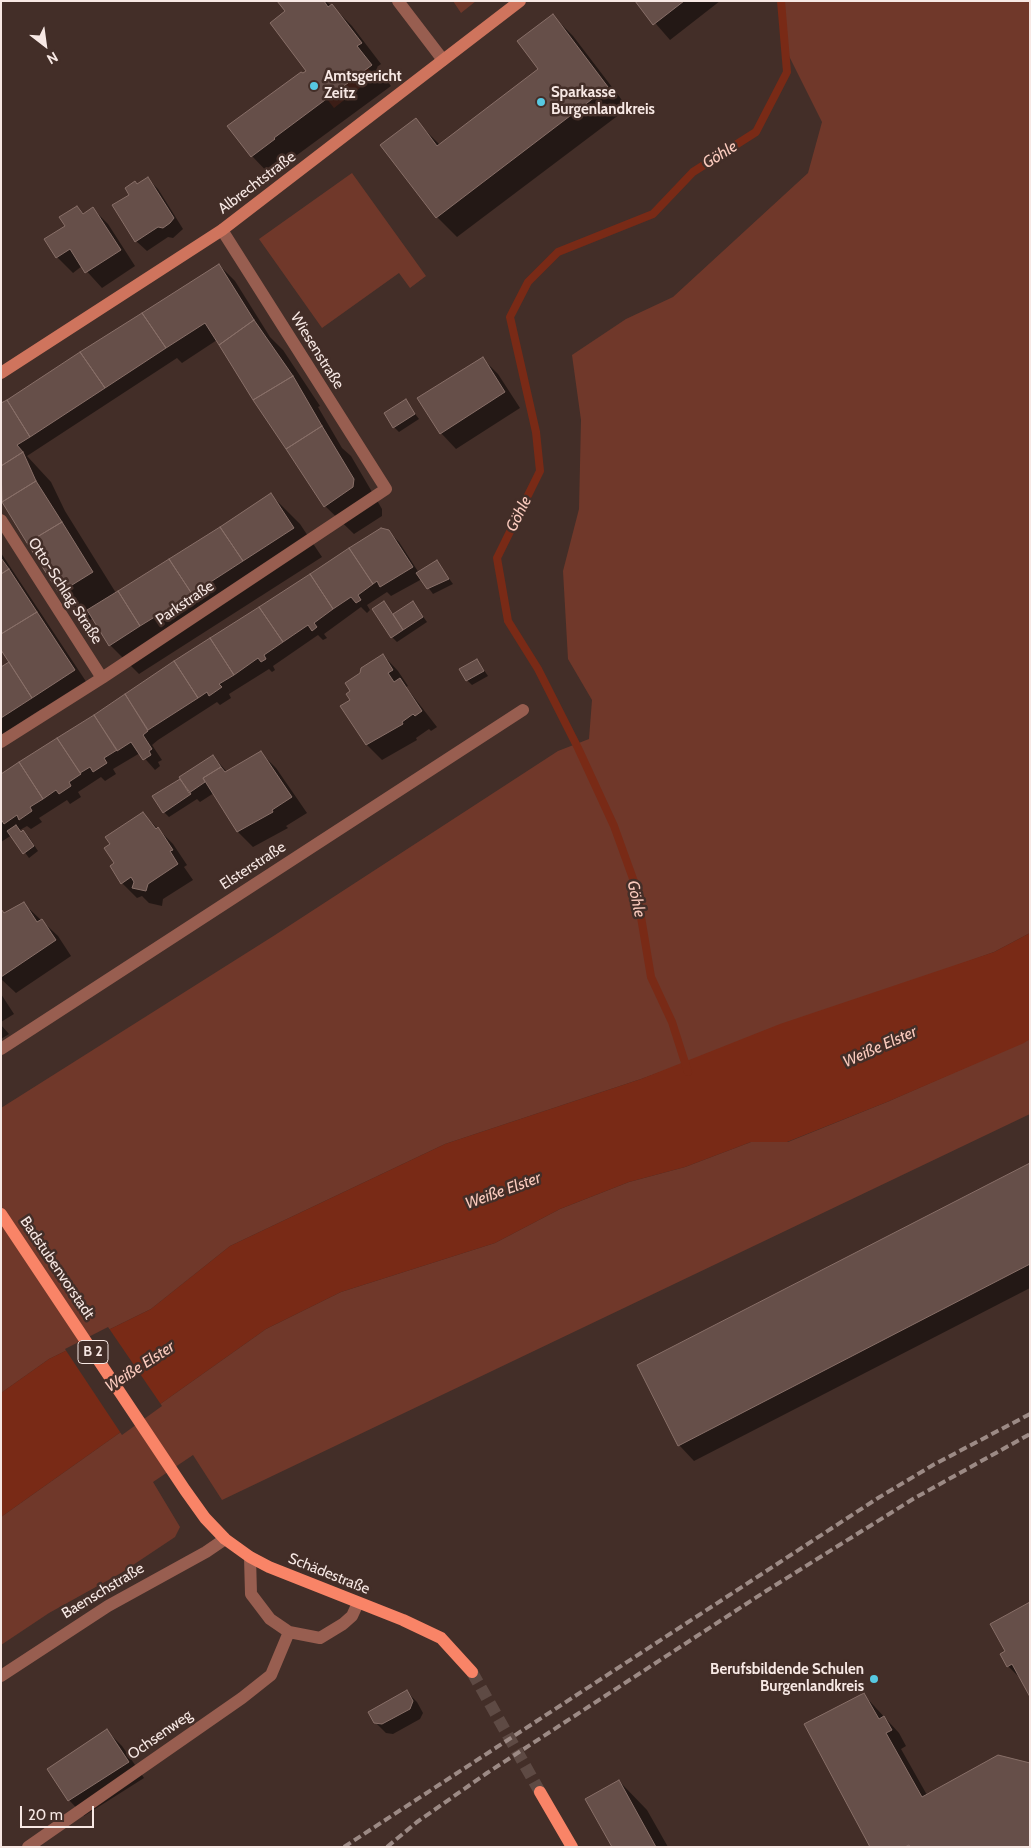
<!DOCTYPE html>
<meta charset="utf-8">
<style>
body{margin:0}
#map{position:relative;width:1031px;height:1848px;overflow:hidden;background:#432e28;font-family:Cabin,sans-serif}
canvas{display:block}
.frame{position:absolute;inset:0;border:2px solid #f7e8e4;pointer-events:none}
.north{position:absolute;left:20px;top:20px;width:50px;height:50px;-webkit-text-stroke:4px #432e28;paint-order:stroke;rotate:150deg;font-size:14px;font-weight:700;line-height:20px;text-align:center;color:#f7e8e4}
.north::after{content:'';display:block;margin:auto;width:18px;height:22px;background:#f7e8e4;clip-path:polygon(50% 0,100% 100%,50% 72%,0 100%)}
.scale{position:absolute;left:20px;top:1806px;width:74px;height:22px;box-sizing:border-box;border:2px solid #f7e8e4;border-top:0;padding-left:6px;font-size:15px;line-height:18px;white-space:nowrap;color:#f7e8e4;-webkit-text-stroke:4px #432e28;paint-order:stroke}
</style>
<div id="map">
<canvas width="1031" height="1848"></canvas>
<div class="frame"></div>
<div class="north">N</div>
<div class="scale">20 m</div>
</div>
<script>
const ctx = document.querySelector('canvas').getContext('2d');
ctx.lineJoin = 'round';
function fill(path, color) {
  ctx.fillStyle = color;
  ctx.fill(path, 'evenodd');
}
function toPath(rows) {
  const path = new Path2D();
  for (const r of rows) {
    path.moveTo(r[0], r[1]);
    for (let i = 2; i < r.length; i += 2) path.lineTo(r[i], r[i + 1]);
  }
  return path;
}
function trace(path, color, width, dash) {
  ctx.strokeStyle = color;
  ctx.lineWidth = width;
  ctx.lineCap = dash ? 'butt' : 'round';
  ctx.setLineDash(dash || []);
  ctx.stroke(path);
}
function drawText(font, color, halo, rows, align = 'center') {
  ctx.font = font + ' Cabin,sans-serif';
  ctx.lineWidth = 5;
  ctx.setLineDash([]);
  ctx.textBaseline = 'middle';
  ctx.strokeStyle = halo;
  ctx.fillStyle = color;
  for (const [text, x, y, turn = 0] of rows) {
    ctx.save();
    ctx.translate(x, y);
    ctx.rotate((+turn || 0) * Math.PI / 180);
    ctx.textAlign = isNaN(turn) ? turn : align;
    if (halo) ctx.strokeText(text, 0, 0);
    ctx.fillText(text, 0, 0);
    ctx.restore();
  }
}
fill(toPath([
 [453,1,476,1,461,13],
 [778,1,1030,1,1030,933,994,952,641,1079,445,1144,230,1246,151,1309,49,1359,1,1393,1,1108,275,935,558,751,589,739,592,700,568,659,563,571,579,509,581,420,572,355,626,319,673,297,808,173,822,122,788,54],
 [368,68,375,76,334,108,327,99],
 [352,173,426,276,410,288,399,273,322,328,259,239],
 [1030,1039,1030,1114,222,1500,193,1455,153,1482,180,1527,175,1537,121,1573,49,1613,1,1645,1,1517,266,1329,341,1292,495,1243,560,1209,629,1182,685,1167,751,1142,788,1142,887,1102]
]), '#70382a');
fill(toPath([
 [1030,933,1030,1039,1024,1043,887,1102,787,1142,751,1142,685,1167,629,1182,560,1209,495,1243,341,1292,266,1329,1,1517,1,1393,49,1359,151,1309,230,1246,445,1144,641,1079,780,1024,994,952]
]), '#792a16');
fill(toPath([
 [108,1327,162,1406,122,1435,65,1349]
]), '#432e28');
fill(toPath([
 [279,1,325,1,332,6,352,26,381,64,377,67,391,86,293,158,294,160,272,177,252,156,228,126,308,71,286,12],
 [636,1,720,1,670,40],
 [553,16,573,36,628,108,457,237,437,217,415,120,440,145,540,69],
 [148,179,158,189,183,229,173,238,168,237,147,251,136,241,131,195,137,186],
 [77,207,84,214,93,209,108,224,135,266,102,288,82,266,73,273,57,257,67,226],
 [219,265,235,281,270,337,283,350,320,406,318,407,342,448,351,456,382,509,382,516,354,534,325,506,217,340,182,363,177,358,27,456,51,482,65,511,116,593,271,495,300,524,322,557,139,674,110,645,93,618,89,621,60,592,3,502,1,405],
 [483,359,498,374,520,408,456,449,441,433],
 [405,401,419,419,399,432,394,427],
 [381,529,388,531,399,542,419,573,437,562,453,584,433,594,422,579,391,596,387,592,367,605,370,610,367,613,361,607,324,634,327,638,323,640,318,635,273,666,275,670,272,672,269,669,229,694,231,698,220,705,217,702,158,740,152,745,162,760,158,762,160,766,155,770,140,753,113,769,116,774,105,781,101,777,78,792,81,797,70,804,67,800,39,818,42,822,31,829,27,826,20,830,28,836,38,851,29,858,12,835,1,842,1,775],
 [1,553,89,686,48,713,43,708,1,735,1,668,10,662,1,648],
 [383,602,394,615,413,603,427,622,397,642,392,637],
 [383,655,398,671,408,686,406,687,437,727,431,731,429,729,416,738,417,740,382,760,366,744,351,701,352,692,361,674],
 [477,660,488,676,472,685,467,680],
 [261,753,276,768,307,813,286,826,288,828,253,847,238,832,214,793,200,802,197,799,169,817,164,812,183,784,213,756,227,772],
 [143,814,173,844,187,865,184,867,193,880,163,899,162,906,149,903,142,896,137,898,122,883,116,864],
 [24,904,58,936,71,956,16,993,1,979,1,910,5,914],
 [1,994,14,1014,1,1022],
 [1,1025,9,1034,1,1039],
 [1030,1164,1030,1288,694,1461,679,1445],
 [1007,1651,1022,1680,1008,1666],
 [407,1692,417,1702,423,1713,420,1719,393,1734,386,1733,375,1722],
 [864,1695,899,1733,906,1746,901,1749,927,1795,1030,1847,872,1847],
 [107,1731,122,1746,144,1778,84,1816,69,1800],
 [619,1781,647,1810,668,1847,614,1847]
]), '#0007');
trace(toPath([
 [688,1072,672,1022,651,977,636,887,614,826,578,748,538,669,508,621,497,558,540,471,536,432,510,317,528,282,558,252,653,214,693,172,756,132,787,72,781,1]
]), '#792a16', 8);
const building = toPath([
 [277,1,324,1,328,7,332,4,362,43,357,46,372,65,274,138,275,139,251,157,227,126,301,72,303,73,306,71,270,23,285,11,277,1],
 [635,1,684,1,653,25,635,1],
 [553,14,608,87,436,218,380,145,416,118,437,146,538,69,517,41,553,14],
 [148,177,174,218,170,223,163,228,158,227,135,242,112,205,129,195,125,188,135,181,137,184,148,177],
 [77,206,83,214,93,207,121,250,85,273,70,249,56,258,44,239,65,226,59,217,77,206],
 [219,264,254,320,219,345,205,323,166,348,142,313,219,264],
 [142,313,166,348,105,388,80,352,142,313],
 [254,320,293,376,253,400,219,345,254,320],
 [80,352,105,388,30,437,7,400,80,352],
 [483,357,505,392,440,434,417,398,483,357],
 [293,376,322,426,286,449,253,400,293,376],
 [406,399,415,414,393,428,384,413,406,399],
 [7,400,30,437,17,445,23,452,1,466,1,403,7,400],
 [322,426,354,479,353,487,324,507,286,449,322,426],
 [23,452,36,481,2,502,1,466,23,452],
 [36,481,62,522,27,543,2,502,36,481],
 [271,493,294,528,243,561,220,527,271,493],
 [62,522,93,572,59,593,27,543,62,522],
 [220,527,243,561,192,594,169,559,220,527],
 [381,528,389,530,413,567,380,587,377,581,373,584,349,548,381,528],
 [349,548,373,584,358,595,361,600,356,603,351,597,333,609,310,574,349,548],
 [1,558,9,569,1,574,1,558],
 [169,559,192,594,140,626,118,591,169,559],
 [437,560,449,579,427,589,416,573,437,560],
 [9,569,37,612,1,634,1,574,9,569],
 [310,574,333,609,314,623,317,627,312,631,308,625,283,642,259,607,310,574],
 [118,591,140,626,109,646,87,610,118,591],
 [384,601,403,630,391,638,372,609,384,601],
 [413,601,423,617,403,630,393,614,413,601],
 [259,607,283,642,264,655,266,659,261,662,258,658,234,675,210,638,259,607],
 [37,612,75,670,32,698,1,650,1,634,37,612],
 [210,638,234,675,219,684,222,687,209,696,207,692,198,698,174,661,210,638],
 [383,654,393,670,388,673,394,682,400,678,422,711,415,716,413,714,402,722,403,724,366,745,340,706,350,700,346,694,350,691,345,683,360,673,361,668,383,654],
 [477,659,484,671,466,681,459,669,477,659],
 [174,661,198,698,148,730,125,694,174,661],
 [9,662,32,698,1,718,1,667,9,662],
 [125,694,148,731,143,735,152,749,149,751,151,755,143,760,131,742,117,751,94,715,125,694],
 [94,715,117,750,104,758,107,763,93,772,90,767,80,773,57,738,94,715],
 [57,738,81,774,69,782,71,786,59,794,56,790,43,799,19,762,57,738],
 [261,751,292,797,272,810,273,812,237,832,203,778,221,767,225,772,261,751],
 [213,755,221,767,203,778,205,782,189,793,179,777,213,755],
 [19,762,43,799,30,807,32,811,19,820,17,815,4,824,1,819,1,774,19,762],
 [180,779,191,794,163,813,152,796,180,779],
 [143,812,156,829,158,827,173,850,170,851,178,864,148,884,146,891,132,888,134,882,131,877,121,884,110,866,114,863,104,848,110,844,105,837,143,812],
 [16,825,21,832,23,830,34,846,23,854,7,831,16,825],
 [24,902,37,922,42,919,56,940,1,977,1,909,4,913,24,902],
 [1030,1163,1030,1264,678,1446,637,1365,1030,1163],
 [1030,1602,1030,1697,1012,1664,1007,1667,1000,1654,1005,1651,990,1624,1030,1602],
 [407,1690,413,1701,410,1709,382,1724,374,1723,368,1712,407,1690],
 [864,1693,879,1719,884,1716,892,1730,886,1733,922,1797,998,1755,1030,1763,1030,1847,910,1847,909,1845,905,1847,870,1847,804,1724,864,1693],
 [107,1729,129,1762,68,1801,47,1769,107,1729],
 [619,1780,656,1847,612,1847,585,1799,619,1780]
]);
fill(building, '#664f49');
trace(building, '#886f68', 1);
trace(toPath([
 [472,1672,540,1792]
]), '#5e4a44', 12, [12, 6]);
trace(toPath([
 [398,1,443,60],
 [1,520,102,678],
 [1,742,102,678,386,489,222,230],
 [1,1049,523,710],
 [250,1557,251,1594,270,1619,289,1632,320,1638,343,1624,352,1616,358,1603],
 [1,1676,108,1606,206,1552,225,1539],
 [28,1847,242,1698,271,1675,289,1632]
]), '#985e50', 12);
trace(toPath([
 [1,373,222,230,520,1]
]), '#cf745d', 12);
trace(toPath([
 [1,1214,185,1490,205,1518,225,1539,250,1557,269,1567,403,1620,441,1638,472,1672],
 [540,1792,572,1847]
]), '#f98467', 12);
trace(toPath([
 [344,1847,878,1498,933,1465,1030,1414],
 [387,1847,417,1822,487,1773,766,1591,913,1499,1030,1434]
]), '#9c8a85', 4, [8, 4]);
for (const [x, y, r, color] of [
 [314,86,5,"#57c9e2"],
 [541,102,5,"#57c9e2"],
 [874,1679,5,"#57c9e2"]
]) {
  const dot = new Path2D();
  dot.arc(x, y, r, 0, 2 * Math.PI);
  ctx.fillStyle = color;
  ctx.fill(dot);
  trace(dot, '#432e28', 2);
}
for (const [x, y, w] of [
 [93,1352,30]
]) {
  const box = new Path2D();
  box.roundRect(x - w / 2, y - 11.5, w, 23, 4);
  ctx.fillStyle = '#432e28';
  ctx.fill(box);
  trace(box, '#f7e8e4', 1);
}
drawText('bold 14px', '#f7e8e4', null, [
 ["B 2",93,1352]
]);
drawText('bold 15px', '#f7e8e4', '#432e28', [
 ["Amtsgericht",324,77],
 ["Zeitz",324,94],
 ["Sparkasse",551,93],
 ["Burgenlandkreis",551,110],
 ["Berufsbildende Schulen",864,1670,"right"],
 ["Burgenlandkreis",864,1687,"right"]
], 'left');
drawText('15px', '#f7e8e4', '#432e28', [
 ["Albrechtstraße",257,183,-37],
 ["Wiesenstraße",317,351,58],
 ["Otto-Schlag Straße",65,591,57],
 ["Parkstraße",185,603,-34],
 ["Elsterstraße",253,866,-33],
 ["Badstubenvorstadt",57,1268,56],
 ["Schädestraße",329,1574,22],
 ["Baenschstraße",103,1591,-31],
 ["Ochsenweg",160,1735,-35]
]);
drawText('italic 16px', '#facabd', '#432e28', [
 ["Göhle",720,155,-32],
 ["Göhle",519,514,-64],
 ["Göhle",636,899,78],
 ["Weiße Elster",880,1047,-24],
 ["Weiße Elster",503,1191,-20],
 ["Weiße Elster",140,1367,-33]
]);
</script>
